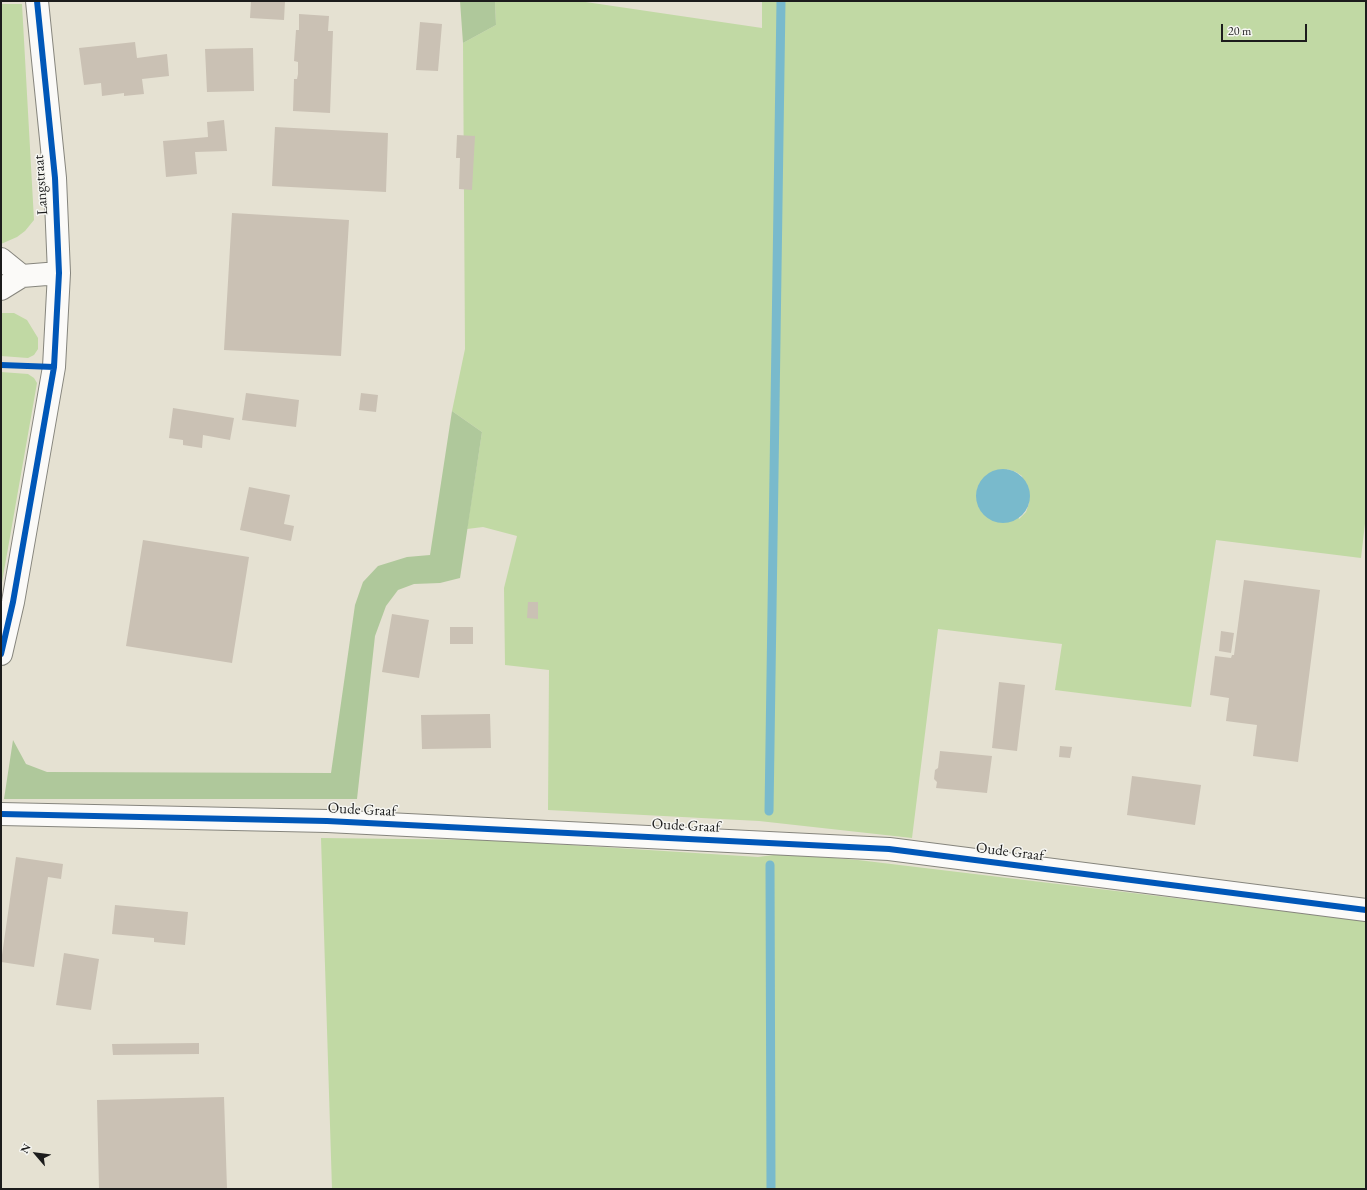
<!DOCTYPE html>
<style>
body{margin:0}
#map{position:relative;width:1367px;height:1190px;overflow:hidden;background:#e5e1d2;font-family:"EB Garamond",serif}
canvas{display:block}
.frame{position:absolute;inset:0;border:2px solid #1c1c1c;pointer-events:none}
.north{position:absolute;left:16px;top:1134px;width:40px;height:40px;-webkit-text-stroke:3px #f6f6f2;paint-order:stroke;rotate:298deg;font-size:11px;font-weight:700;line-height:16px;text-align:center;color:#1c1c1c}
.north::after{content:'';display:block;margin:auto;width:14px;height:18px;background:#1c1c1c;clip-path:polygon(50% 0,100% 100%,50% 72%,0 100%)}
.scale{position:absolute;left:1221px;top:24px;width:86px;height:18px;box-sizing:border-box;border:2px solid #1c1c1c;border-top:0;padding-left:5px;font-size:12px;line-height:14px;white-space:nowrap;color:#1c1c1c;-webkit-text-stroke:3px #f6f6f2;paint-order:stroke}
</style>
<div id="map">
<canvas width="1367" height="1190"></canvas>
<div class="frame"></div>
<div class="north">N</div>
<div class="scale">20 m</div>
</div>
<script>
const ctx = document.querySelector('canvas').getContext('2d');
ctx.lineJoin = 'round';
function fill(path, color) {
  ctx.fillStyle = color;
  ctx.fill(path, 'evenodd');
}
function toPath(rows) {
  const path = new Path2D();
  for (const r of rows) {
    if (r.length === 3) {
      path.moveTo(r[0] + r[2], r[1]);
      path.arc(r[0], r[1], r[2], 0, 2 * Math.PI);
      continue;
    }
    path.moveTo(r[0], r[1]);
    for (let i = 2; i < r.length; i += 2) path.lineTo(r[i], r[i + 1]);
  }
  return path;
}
function trace(path, color, width, dash) {
  ctx.strokeStyle = color;
  ctx.lineWidth = width;
  ctx.lineCap = dash ? 'butt' : 'round';
  ctx.setLineDash(dash || []);
  ctx.stroke(path);
}
function drawText(font, color, halo, rows, align = 'center') {
  ctx.font = font + ' "EB Garamond",serif';
  ctx.lineWidth = 3;
  ctx.setLineDash([]);
  ctx.textBaseline = 'middle';
  ctx.strokeStyle = halo;
  ctx.fillStyle = color;
  for (const [text, x, y, turn = 0] of rows) {
    ctx.save();
    ctx.translate(x, y);
    ctx.rotate((+turn || 0) * Math.PI / 180);
    ctx.textAlign = isNaN(turn) ? turn : align;
    if (halo) ctx.strokeText(text, 0, 0);
    ctx.fillText(text, 0, 0);
    ctx.restore();
  }
}
fill(toPath([
 [495,1,579,1,762,28,762,1,1366,1,1366,515,1361,558,1216,540,1191,707,1055,690,1062,644,938,629,912,838,759,821,548,810,549,670,505,665,504,588,517,536,483,527,467,529,482,432,452,411,465,349,463,43,496,25],
 [1007,469,1016,472,1022,476,1029,503,1026,512,1019,519],
 [1,4,22,4,34,220,25,231,17,237,1,244],
 [1,313,14,313,27,320,38,338,38,349,34,355,28,358,1,356],
 [1,372,28,374,34,378,37,383,1,588],
 [321,838,492,840,758,857,781,854,798,855,858,860,1366,921,1366,1189,332,1189]
]), '#c1d9a4');
fill(toPath([
 [460,1,495,1,496,25,463,43],
 [452,411,482,432,460,578,440,583,414,584,398,590,386,606,375,636,357,799,4,799,13,740,26,764,47,772,331,773,355,605,363,582,378,566,407,557,430,555]
]), '#afc89b');
fill(toPath([
 [1003,496,27]
]), '#79bacc');
trace(toPath([
 [769,811,781,1],
 [770,865,771,1189]
]), '#79bacc', 9);
fill(toPath([
 [251,1,285,1,284,20,250,18],
 [299,14,329,16,328,31,333,31,330,113,293,111,294,79,297,79,298,74,298,62,294,61,296,30,299,30],
 [420,22,442,24,438,71,416,70],
 [135,42,137,58,167,54,169,76,142,79,144,94,124,96,124,93,102,96,101,83,84,85,79,48],
 [253,48,254,91,207,92,205,49],
 [224,120,227,151,195,152,197,174,166,177,163,141,208,137,207,122],
 [275,127,388,133,386,192,272,186],
 [457,135,475,136,472,190,459,189,460,158,456,158],
 [232,213,349,220,341,356,224,350],
 [246,393,299,400,296,427,242,420],
 [361,393,378,395,376,412,359,410],
 [173,408,234,418,230,440,203,435,202,448,183,445,183,440,169,438],
 [249,487,290,495,284,524,294,526,291,541,240,530],
 [143,540,249,557,232,663,126,646],
 [1244,580,1320,590,1298,762,1253,756,1257,725,1226,721,1229,698,1210,695,1215,656,1231,658,1232,655,1234,655],
 [528,602,538,602,538,619,527,618],
 [392,614,429,620,419,678,382,672],
 [450,627,473,627,473,644,450,644],
 [1221,631,1234,633,1231,653,1219,651],
 [999,682,1025,685,1017,751,992,748],
 [490,714,491,748,422,749,421,715],
 [1060,746,1072,747,1070,758,1059,757],
 [940,751,992,756,987,793,936,788,937,782,934,779,935,770,938,768],
 [1132,776,1201,785,1195,825,1127,815],
 [16,857,63,864,61,879,48,877,34,967,1,962],
 [115,905,188,912,185,945,154,942,154,938,112,934],
 [64,953,99,959,91,1010,56,1005],
 [199,1043,199,1054,113,1055,112,1044],
 [224,1097,227,1189,99,1189,97,1100]
]), '#cac1b4');
const minor = toPath([
 [1,259,22,276],
 [1,289,22,276,59,273],
 [1,654,13,602,54,367,59,273,55,178,37,1],
 [1,814,327,821,889,849,1366,910]
]);
trace(minor, '#86857d', 24);
trace(minor, '#fbfaf8', 22);
trace(toPath([
 [1,365,54,367],
 [1,654,13,602,54,367,59,273,55,178,37,1],
 [1,814,327,821,889,849,1366,910]
]), '#0057b8', 6);
drawText('15px', '#1c1c1c', '#f6f6f2', [
 ["Langstraat",41,185,-94],
 ["Oude Graaf",362,810,3],
 ["Oude Graaf",686,826,3],
 ["Oude Graaf",1010,852,7]
]);
</script>
